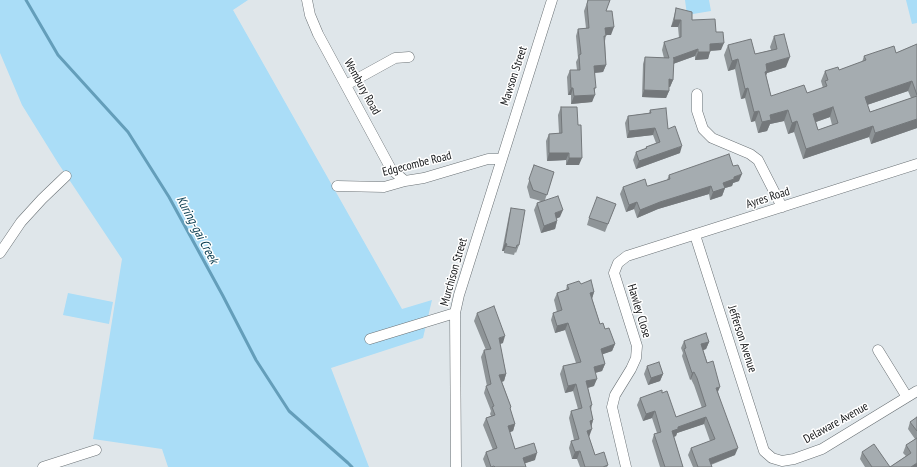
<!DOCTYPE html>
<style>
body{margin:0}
canvas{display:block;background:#dfe6ea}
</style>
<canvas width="917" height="467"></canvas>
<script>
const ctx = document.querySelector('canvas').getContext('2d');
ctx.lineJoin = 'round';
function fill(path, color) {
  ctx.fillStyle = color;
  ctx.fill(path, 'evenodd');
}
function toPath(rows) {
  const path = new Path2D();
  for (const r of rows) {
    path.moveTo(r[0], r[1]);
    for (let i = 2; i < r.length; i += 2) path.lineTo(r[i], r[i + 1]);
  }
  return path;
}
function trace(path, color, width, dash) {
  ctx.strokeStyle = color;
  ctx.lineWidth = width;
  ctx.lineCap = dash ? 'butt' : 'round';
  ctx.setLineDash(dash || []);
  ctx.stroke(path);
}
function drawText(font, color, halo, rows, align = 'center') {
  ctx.font = font + ' "PT Sans Narrow",sans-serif';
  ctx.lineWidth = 3;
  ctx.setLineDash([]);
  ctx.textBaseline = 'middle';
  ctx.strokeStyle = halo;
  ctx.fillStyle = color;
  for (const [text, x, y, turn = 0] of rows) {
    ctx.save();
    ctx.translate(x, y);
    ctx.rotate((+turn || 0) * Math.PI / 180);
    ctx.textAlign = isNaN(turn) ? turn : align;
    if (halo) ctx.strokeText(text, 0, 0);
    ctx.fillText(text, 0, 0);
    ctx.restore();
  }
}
fill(toPath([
 [0,0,248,0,233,10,402,309,432,300,423,338,331,368,369,467,168,467,162,449,93,439,122,259,58,163,22,105,0,53],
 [685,0,709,0,711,11,687,15],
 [906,0,917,0,917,23,912,24],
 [68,293,113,302,109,324,63,315]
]), '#aaddf7');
trace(toPath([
 [26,0,58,55,128,132,169,197,223,296,256,360,289,411,348,463,352,467]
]), '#649eba', 3);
const minor = toPath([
 [307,0,310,15,318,34,391,169,405,181],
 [346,85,395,58,409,57],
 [697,94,697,111,703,129,712,138,750,154,758,160,782,207],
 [337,186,384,187,405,181,424,178,488,159,501,159],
 [695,235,764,451,772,458,782,461,794,459,822,449,917,391],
 [0,253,21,222,42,199,66,176],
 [370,339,455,313],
 [878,350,907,397],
 [43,467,96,450],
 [456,467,455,313,459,295,552,0],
 [626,467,612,407,615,395,631,369,636,358,637,346,614,273,618,263,627,256,917,164]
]);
trace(minor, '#6b7276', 11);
trace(minor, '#fff', 10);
fill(toPath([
 [588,0,606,11,611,35,606,35,605,41,606,65,603,72,595,73,595,91,592,102,571,104,571,95,568,95,567,77,570,70,577,70,576,62,578,58,576,36,578,29,586,28,584,11],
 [676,8,692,20,716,32,721,50,710,51,708,59,695,60,695,56,673,64,673,80,670,87,669,87,669,91,666,98,642,97,643,64,645,57,664,58,662,50,664,42,679,38,678,27,671,27,674,16],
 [774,36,786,67,767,73,766,75,771,96,807,93,823,88,821,81,825,71,839,70,862,62,864,56,896,53,917,44,917,128,871,144,869,137,803,159,794,132,788,134,784,121,770,124,767,131,758,133,755,121,751,122,745,98,741,99,735,69,728,71,724,55,728,45,755,54,771,50,770,47],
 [908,91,911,98,870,112,867,105],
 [830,117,832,125,818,130,816,122],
 [561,107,579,165,566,165,566,160,547,161,546,141,549,134,559,133,558,115],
 [650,110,668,129,680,153,636,169,633,160,636,152,645,149,646,147,656,143,653,135,627,138,625,123,628,116,649,113],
 [534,165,554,172,545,200,560,217,556,219,557,221,555,229,541,233,534,210,537,203,541,201,530,198,527,187],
 [733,166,739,181,733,183,732,186,725,188,722,196,710,200,709,194,658,209,637,218,634,209,626,212,620,194,623,187,648,186,667,180,669,175],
 [616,204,605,232,587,225,589,218],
 [511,208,519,245,516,253,515,252,514,255,504,253,504,251,502,251,509,215],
 [581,284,594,292,592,298,600,324,605,329,615,344,612,351,602,354,605,364,602,371,595,373,594,386,588,388,592,405,591,410,593,420,591,427,589,437,595,455,608,465,607,467,580,467,577,459,572,459,569,448,571,441,574,440,569,418,571,411,578,409,573,391,565,393,560,374,563,366,576,363,565,330,555,333,551,320,553,313,557,312,554,300,557,293,566,290,567,285],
 [477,313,503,343,500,344,506,374,504,381,502,382,511,407,510,409,515,424,513,431,509,432,515,449,535,460,525,463,526,467,486,467,483,459,486,452,493,450,483,425,486,418,491,416,490,414,491,411,484,393,486,386,487,386,481,357,484,350,486,350,474,321],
 [684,341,709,342,706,349,703,350,718,392,735,455,711,465,712,467,693,467,688,455,691,448,710,441,704,424,677,433,676,436,674,437,683,467,660,467,652,441,654,434,657,433,652,418,643,421,637,405,640,398,662,393,676,417,702,408,694,385,691,379,690,380,682,356,683,353,681,348],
 [647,366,663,374,660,381,648,385,644,374],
 [917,417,917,467,865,467,860,459,862,452,890,467,906,456,903,453,906,445,915,439,908,429,910,422]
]), '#8e9497');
fill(toPath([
 [674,20,681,20,678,27,671,27],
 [614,27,611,35,603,35,605,28],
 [724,43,721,50,707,51,710,44],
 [698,49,695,56,670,65,673,58],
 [698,52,710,52,708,59,695,60],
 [790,57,786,67,767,73,764,81,766,64],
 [738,59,735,69,728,71,732,61],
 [606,65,603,72,592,73,594,66],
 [669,79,673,80,670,87,667,87],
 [912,81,908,91,861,107,865,97],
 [571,88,573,88,571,95,568,95],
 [748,88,745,98,741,99,745,89],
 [644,90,669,91,666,98,642,97],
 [595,95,592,102,571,104,574,96],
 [833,107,830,117,810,124,813,114],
 [788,110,784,121,770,124,767,131,758,133,762,122,770,115],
 [759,111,755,121,751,122,754,112],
 [917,119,917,128,871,144,875,133],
 [797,121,794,132,788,134,792,123],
 [873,126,869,137,803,159,806,149],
 [655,128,653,135,627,138,629,131],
 [682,146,680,153,636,169,639,161],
 [549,153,569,153,566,160,547,161],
 [569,158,582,158,579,165,566,165],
 [742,174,739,181,733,183,732,186,725,188,722,196,710,200,713,192,723,183,734,177],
 [711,186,709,194,658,209,637,218,640,210,660,202],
 [637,202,634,209,626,212,629,205],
 [563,210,560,217,552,220,555,213],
 [557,221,555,229,541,233,544,226],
 [505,243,507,244,504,251,502,251],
 [594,292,592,299,590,293],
 [568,323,565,330,555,333,557,326],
 [505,336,503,343,496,345,499,338],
 [709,342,706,349,698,352,701,344],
 [615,344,612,351,598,356,601,349],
 [605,364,602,371,591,374,594,367],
 [694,372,691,379,690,380,692,373],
 [506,374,504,381,497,383,499,375],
 [663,374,660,381,648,385,651,378],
 [597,379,594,386,583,389,586,381],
 [576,384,573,391,565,393,568,386],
 [720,387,717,394,716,388],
 [655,411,652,418,643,421,646,414],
 [706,417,704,424,677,433,676,436,669,438,672,431,678,427],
 [593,420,591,428,590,421],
 [515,424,513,431,505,434,508,426],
 [592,429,589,437,587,431],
 [738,448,735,455,706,466,709,459],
 [580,451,577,459,572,459,575,452],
 [537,453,535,460,520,465,523,458],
 [917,463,917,467,911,467]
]), '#74787b');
const building = toPath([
 [588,0,610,0,606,11,612,11,614,27,605,28,606,36,604,36,606,65,594,66,596,88,594,88,595,95,574,96,573,88,571,88,570,70,580,70,579,55,581,54,578,29,589,28,587,4,588,0],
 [676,8,692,12,692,20,715,19,716,32,723,32,724,43,710,44,710,52,698,52,698,49,673,58,674,58,673,80,669,79,669,91,644,90,645,57,669,58,664,42,681,37,681,20,674,20,676,8],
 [784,34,790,57,766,64,767,71,765,72,771,96,804,85,807,93,827,86,825,81,828,80,825,71,838,67,839,70,866,60,864,56,894,46,896,53,917,44,917,95,912,81,865,97,870,112,917,96,917,119,875,133,873,126,806,149,797,121,792,123,788,110,770,115,771,120,762,122,759,111,754,112,748,88,745,89,738,59,732,61,728,45,751,39,755,54,777,49,774,36,784,34],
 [833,107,838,123,818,130,813,114,833,107],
 [561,107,577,107,578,125,581,125,582,158,569,158,569,153,549,153,549,134,562,133,561,107],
 [666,108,668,129,675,126,682,146,639,161,636,152,647,148,646,147,660,142,655,128,629,131,628,116,651,113,650,110,666,108],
 [729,154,733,166,738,165,742,174,734,177,734,179,723,183,725,188,713,192,711,186,660,202,640,210,637,202,629,205,623,187,645,179,647,186,648,186,670,179,669,175,729,154],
 [534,165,554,172,547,195,533,190,529,179,534,165],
 [558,196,563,210,555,213,557,221,544,226,537,203,558,196],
 [597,197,616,204,608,224,589,218,597,197],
 [511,208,525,210,519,245,517,245,516,248,506,246,507,244,505,243,511,208],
 [591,280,594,292,590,293,600,324,603,323,605,329,609,328,615,344,601,349,605,364,594,367,597,379,586,381,592,405,590,406,593,420,590,421,592,429,587,431,595,455,604,452,608,465,603,467,585,467,580,451,575,452,571,441,579,439,571,411,582,408,576,384,568,386,563,366,581,362,568,323,557,326,553,313,562,310,557,293,569,289,567,285,579,281,581,284,591,280],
 [494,306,505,336,499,338,506,374,499,375,511,407,510,408,515,424,508,426,515,449,534,443,537,453,523,458,526,467,495,467,494,466,491,467,486,452,497,448,486,418,495,415,492,407,494,406,486,386,491,384,484,350,491,349,477,313,494,306],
 [706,333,709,342,701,344,707,363,713,361,720,387,716,388,738,448,709,459,712,467,698,467,691,448,715,439,706,417,678,427,678,429,672,431,683,467,665,467,654,434,661,432,655,411,646,414,640,398,662,390,662,393,667,391,676,417,706,406,697,378,694,372,692,373,684,349,686,348,684,341,706,333],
 [659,362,663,374,651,378,647,366,659,362],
 [917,417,917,431,910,422,917,417],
 [917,438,917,463,911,467,872,467,862,452,874,444,890,467,911,453,906,445,917,438]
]);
fill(building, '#a5acb0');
trace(building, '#74787b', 1);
drawText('12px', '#151719', '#fff', [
 ["Mawson Street",514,76,-72],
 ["Wembury Road",362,87,61],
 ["Edgecombe Road",417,164,-14],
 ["Ayres Road",768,198,-18],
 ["Murchison Street",454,272,-74],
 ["Hawley Close",639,311,73],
 ["Jefferson Avenue",742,339,72],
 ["Delaware Avenue",836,423,-29]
]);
drawText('italic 13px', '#083c50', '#fff', [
 ["Kuring-gai Creek",197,230,62]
]);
</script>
